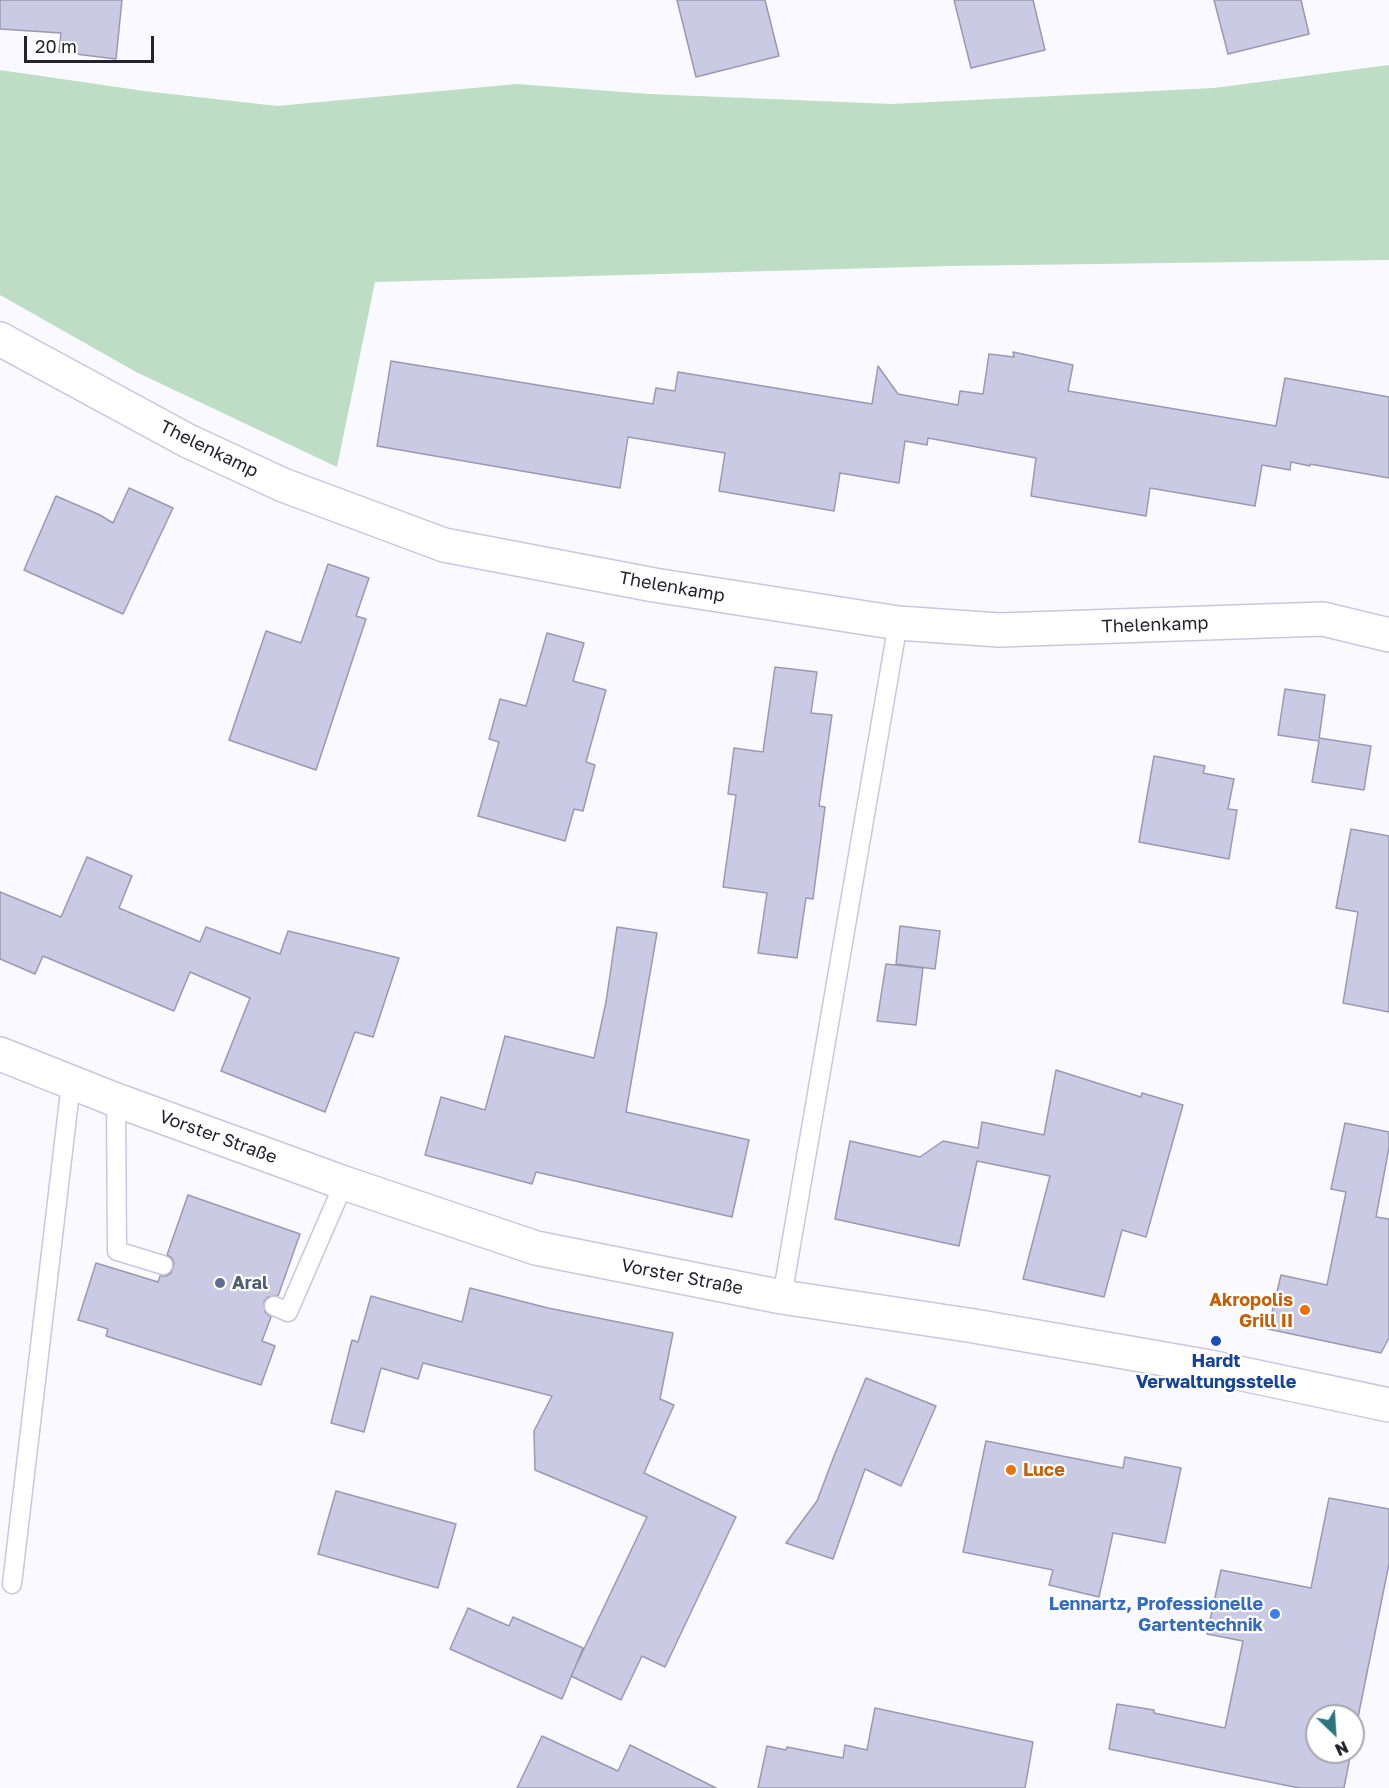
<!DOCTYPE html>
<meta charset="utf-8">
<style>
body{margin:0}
#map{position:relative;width:1389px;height:1788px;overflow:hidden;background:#faf9ff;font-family:"Golos Text",sans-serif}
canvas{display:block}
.north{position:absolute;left:1305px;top:1704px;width:60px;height:60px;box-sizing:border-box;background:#fff;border:2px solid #a7a7ab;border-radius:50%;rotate:155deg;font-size:16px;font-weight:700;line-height:24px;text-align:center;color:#24222c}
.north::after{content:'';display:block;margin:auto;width:21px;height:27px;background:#2d7380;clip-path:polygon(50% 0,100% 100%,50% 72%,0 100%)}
.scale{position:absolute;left:24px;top:36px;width:130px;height:27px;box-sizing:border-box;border:3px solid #24222c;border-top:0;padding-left:8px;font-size:18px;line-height:21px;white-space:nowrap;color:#24222c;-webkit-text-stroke:4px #fff;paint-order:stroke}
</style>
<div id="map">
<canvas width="1389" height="1788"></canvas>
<div class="north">N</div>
<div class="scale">20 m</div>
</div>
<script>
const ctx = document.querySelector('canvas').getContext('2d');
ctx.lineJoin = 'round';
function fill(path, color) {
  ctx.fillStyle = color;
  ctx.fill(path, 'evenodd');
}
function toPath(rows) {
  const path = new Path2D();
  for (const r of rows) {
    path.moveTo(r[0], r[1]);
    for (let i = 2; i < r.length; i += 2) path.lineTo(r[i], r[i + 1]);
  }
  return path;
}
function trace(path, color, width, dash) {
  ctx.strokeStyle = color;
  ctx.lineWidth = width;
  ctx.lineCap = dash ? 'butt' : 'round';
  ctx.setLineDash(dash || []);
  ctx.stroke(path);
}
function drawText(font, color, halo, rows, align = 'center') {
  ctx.font = font + ' "Golos Text",sans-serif';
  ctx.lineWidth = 4.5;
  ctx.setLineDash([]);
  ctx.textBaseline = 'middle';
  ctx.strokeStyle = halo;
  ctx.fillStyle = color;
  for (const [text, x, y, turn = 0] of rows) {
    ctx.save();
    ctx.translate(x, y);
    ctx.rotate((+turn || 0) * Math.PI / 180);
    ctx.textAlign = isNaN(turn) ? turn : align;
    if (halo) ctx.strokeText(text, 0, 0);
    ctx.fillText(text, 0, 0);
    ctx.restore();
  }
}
fill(toPath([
 [1389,65,1389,260,949,266,375,282,337,467,136,372,0,295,0,70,144,91,277,106,517,84,649,94,892,104,1214,88]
]), '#bddec5');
const building = toPath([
 [0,0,122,0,116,59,59,52,61,33,0,29,0,0],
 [677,0,765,0,779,56,696,77,677,0],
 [954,0,1033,0,1045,50,971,68,954,0],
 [1214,0,1301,0,1309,34,1228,54,1214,0],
 [1013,352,1073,365,1068,391,1276,426,1285,378,1389,397,1389,478,1310,464,1310,466,1291,462,1290,470,1262,465,1255,506,1150,488,1146,516,1031,496,1036,458,928,438,927,445,905,441,899,483,840,473,834,511,719,491,725,453,628,437,620,488,377,446,391,361,653,404,656,388,675,391,678,372,872,404,878,366,898,394,958,405,960,391,983,394,989,354,1014,357,1013,352],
 [129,488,173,508,123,614,24,570,56,496,100,515,113,523,129,488],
 [328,564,369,578,356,616,366,619,316,770,229,740,266,631,301,643,328,564],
 [547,633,584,643,573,681,606,690,586,762,595,765,583,811,574,809,565,841,478,816,499,742,489,739,500,699,526,706,547,633],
 [775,667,817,672,811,713,832,715,819,806,825,807,813,899,806,898,797,958,758,953,767,893,723,887,736,795,728,794,734,748,763,752,775,667],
 [1285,689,1325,695,1319,739,1319,738,1371,746,1364,790,1312,782,1319,741,1278,735,1285,689],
 [1154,756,1205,766,1203,773,1234,779,1228,809,1237,810,1229,859,1139,842,1154,756],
 [1351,829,1389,836,1389,1012,1343,1003,1358,912,1336,908,1351,829],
 [87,857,132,876,119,908,200,942,206,927,280,954,288,931,399,958,373,1037,355,1032,325,1112,221,1071,250,998,190,972,174,1011,43,956,35,974,0,959,0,892,61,917,87,857],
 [900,926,940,931,935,969,896,964,900,926],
 [617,927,657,933,626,1112,749,1140,732,1217,536,1172,532,1184,425,1155,441,1097,485,1110,505,1036,594,1058,606,1002,617,927],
 [886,964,923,968,916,1025,877,1021,886,964],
 [1056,1070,1141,1097,1142,1093,1183,1105,1146,1237,1122,1230,1104,1297,1023,1279,1050,1176,977,1161,959,1246,835,1219,850,1141,920,1157,943,1141,978,1148,982,1122,1044,1135,1056,1070],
 [1345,1123,1389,1132,1389,1148,1376,1217,1389,1219,1389,1338,1381,1353,1268,1329,1281,1275,1327,1285,1346,1192,1331,1189,1345,1123],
 [188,1195,300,1234,278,1296,268,1297,264,1302,265,1312,271,1317,262,1341,275,1346,261,1385,106,1336,108,1329,78,1320,96,1263,158,1282,160,1276,166,1276,171,1273,174,1263,172,1258,167,1255,188,1195],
 [470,1288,548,1308,673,1333,660,1399,674,1405,644,1473,736,1517,665,1667,642,1656,621,1700,571,1676,647,1517,535,1470,534,1431,552,1396,423,1363,418,1379,381,1368,364,1432,331,1423,352,1340,358,1342,371,1296,462,1322,470,1288],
 [866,1378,936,1406,901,1486,865,1469,833,1559,786,1543,817,1501,834,1456,866,1378],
 [986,1441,1123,1468,1125,1457,1181,1468,1165,1543,1113,1533,1099,1597,1049,1585,1053,1570,963,1552,986,1441],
 [336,1491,456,1524,438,1588,318,1554,336,1491],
 [1329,1498,1389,1509,1389,1564,1353,1742,1353,1716,1317,1716,1317,1752,1351,1752,1344,1788,1299,1788,1109,1749,1117,1704,1154,1710,1154,1713,1225,1728,1243,1641,1207,1634,1221,1570,1311,1588,1329,1498],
 [468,1608,509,1626,513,1617,583,1648,562,1699,450,1649,468,1608],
 [875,1708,1033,1742,1025,1788,758,1788,767,1746,786,1750,787,1747,843,1758,845,1745,867,1750,875,1708],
 [542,1736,618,1771,630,1745,716,1788,517,1788,542,1736]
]);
fill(building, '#cbcae5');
trace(building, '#9999b2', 1.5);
const service = toPath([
 [116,1100,117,1251,163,1265],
 [782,1297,898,623],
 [274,1306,288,1312,344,1183],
 [12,1584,71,1083]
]);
const minor = toPath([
 [0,339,188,441,283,485,444,545,654,585,898,623,999,630,1323,619,1389,635]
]);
const secondary = toPath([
 [0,1054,116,1100,344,1183,536,1248,782,1297,974,1326,1210,1367,1389,1405]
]);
trace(service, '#cbc6e0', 21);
trace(minor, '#cbc6e0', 36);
trace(secondary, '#cbc6e0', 36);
trace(service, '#fff', 18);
trace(minor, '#fff', 33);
trace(secondary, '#fff', 33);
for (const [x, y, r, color] of [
 [220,1283,6,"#5c6f8a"],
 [1305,1310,6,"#e8710a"],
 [1216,1341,6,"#1a4fb4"],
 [1011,1470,6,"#e8710a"],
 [1275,1614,6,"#3f7fe0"]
]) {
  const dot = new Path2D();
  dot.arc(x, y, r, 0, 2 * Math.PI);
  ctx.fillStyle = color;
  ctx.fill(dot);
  trace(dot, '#fff', 2);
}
drawText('18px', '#24222c', '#fff', [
 ["Thelenkamp",209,449,26],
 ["Thelenkamp",672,587,10],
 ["Thelenkamp",1155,625,-2],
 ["Vorster Straße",218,1137,20],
 ["Vorster Straße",682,1277,11]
]);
drawText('bold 18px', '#4e5e75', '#fff', [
 ["Aral",232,1283]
], 'left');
drawText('bold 18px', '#c56008', '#fff', [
 ["Akropolis",1293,1300],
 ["Grill II",1293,1321],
 ["Luce",1023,1470,"left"]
], 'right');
drawText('bold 18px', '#164399', '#fff', [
 ["Hardt",1216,1361],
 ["Verwaltungsstelle",1216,1382]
]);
drawText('bold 18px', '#366cbe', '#fff', [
 ["Lennartz, Professionelle",1263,1604],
 ["Gartentechnik",1263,1625]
], 'right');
</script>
